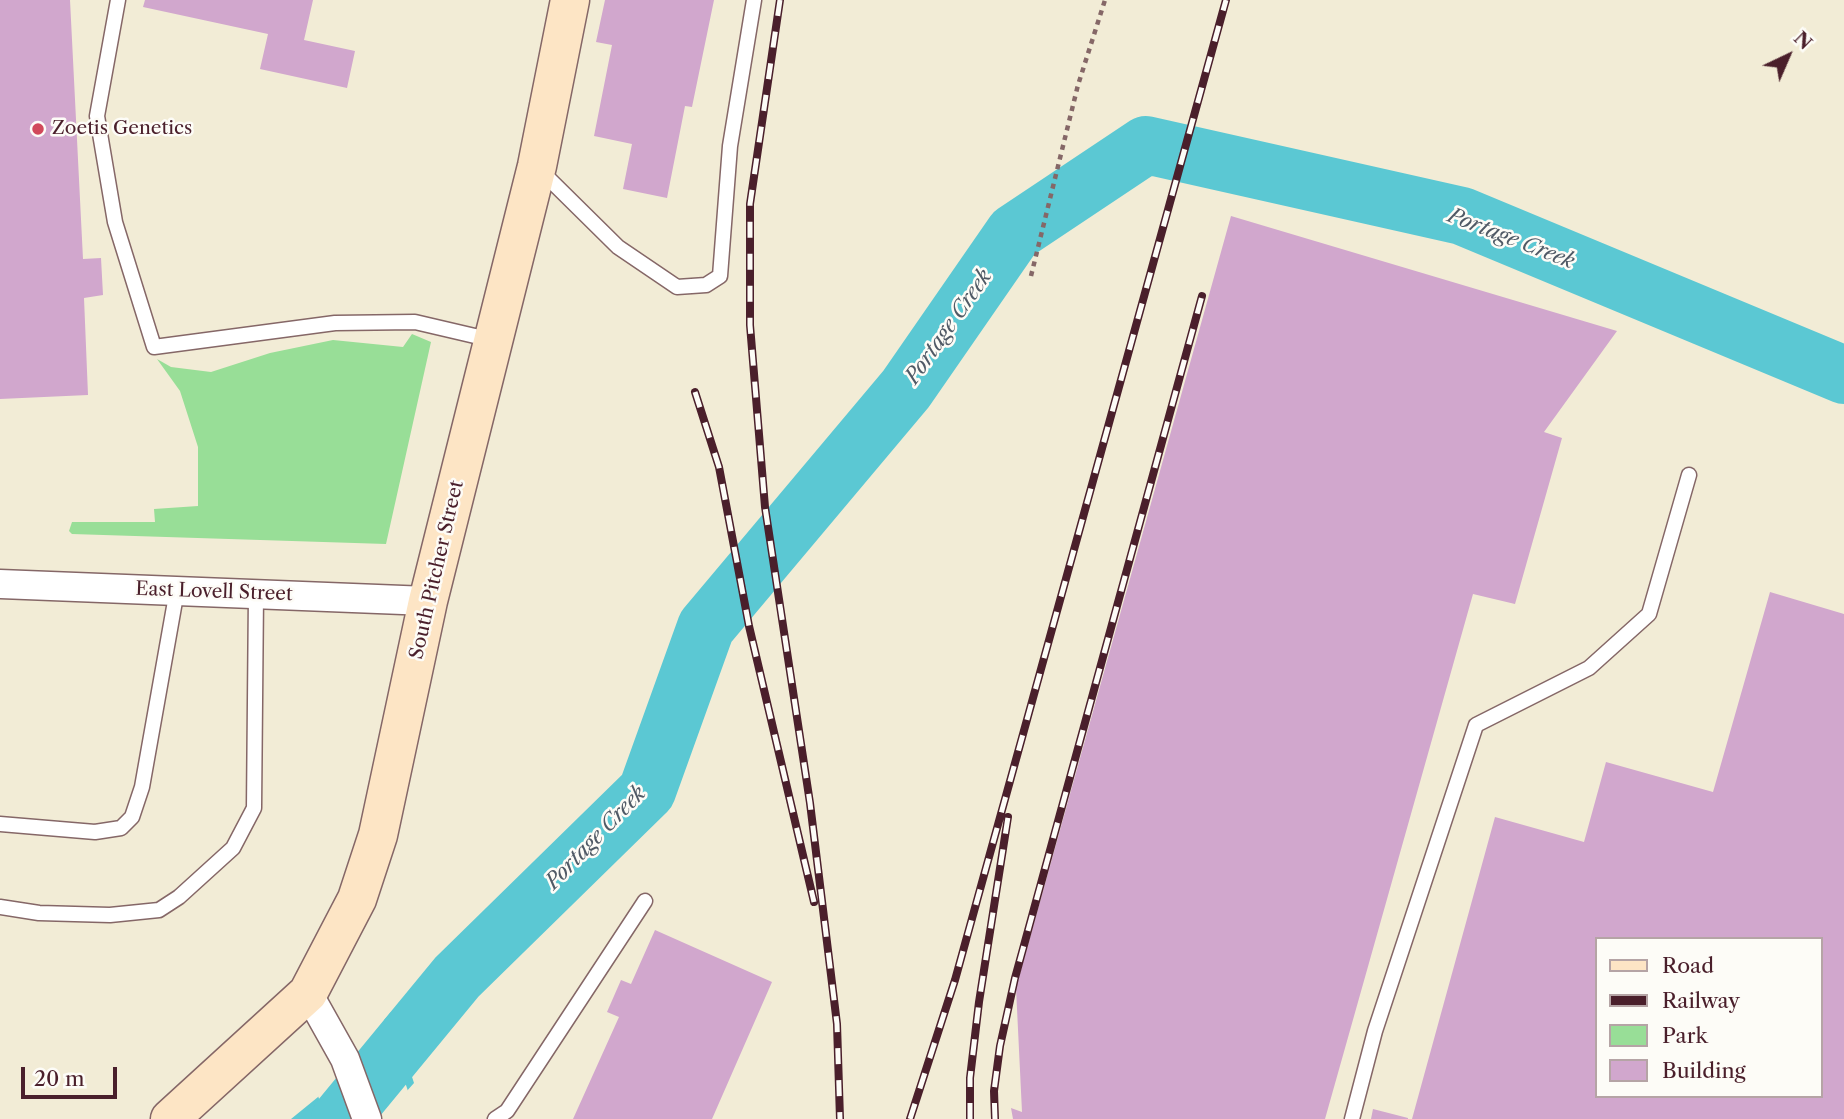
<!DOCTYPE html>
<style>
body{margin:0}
#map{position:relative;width:1844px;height:1119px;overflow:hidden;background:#f2ecd6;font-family:"Libre Caslon Text",serif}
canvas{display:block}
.legend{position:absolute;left:1595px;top:937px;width:228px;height:161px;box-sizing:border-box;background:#fdfcf7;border:2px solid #b5a4a5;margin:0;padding:9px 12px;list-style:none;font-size:21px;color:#4a1f2b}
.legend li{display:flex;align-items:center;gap:14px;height:35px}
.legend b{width:35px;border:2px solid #b5a4a5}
.north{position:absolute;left:1753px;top:21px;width:70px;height:70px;-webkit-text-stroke:5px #fdfcf7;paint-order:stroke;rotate:44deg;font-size:19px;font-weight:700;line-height:28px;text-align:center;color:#4a1f2b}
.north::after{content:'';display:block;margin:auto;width:24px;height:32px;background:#4a1f2b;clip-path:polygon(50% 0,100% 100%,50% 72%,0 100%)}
.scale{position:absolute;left:21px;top:1067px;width:96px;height:32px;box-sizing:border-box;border:4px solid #4a1f2b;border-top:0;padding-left:9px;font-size:21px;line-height:24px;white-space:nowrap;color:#4a1f2b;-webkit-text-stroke:5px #fdfcf7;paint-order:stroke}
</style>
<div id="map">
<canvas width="1844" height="1119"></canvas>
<ul class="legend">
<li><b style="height:9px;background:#fde5c5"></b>Road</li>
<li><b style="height:9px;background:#4a1f2b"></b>Railway</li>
<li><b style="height:19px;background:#98de97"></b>Park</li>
<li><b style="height:19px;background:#d1a7cd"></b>Building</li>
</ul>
<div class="north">N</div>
<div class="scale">20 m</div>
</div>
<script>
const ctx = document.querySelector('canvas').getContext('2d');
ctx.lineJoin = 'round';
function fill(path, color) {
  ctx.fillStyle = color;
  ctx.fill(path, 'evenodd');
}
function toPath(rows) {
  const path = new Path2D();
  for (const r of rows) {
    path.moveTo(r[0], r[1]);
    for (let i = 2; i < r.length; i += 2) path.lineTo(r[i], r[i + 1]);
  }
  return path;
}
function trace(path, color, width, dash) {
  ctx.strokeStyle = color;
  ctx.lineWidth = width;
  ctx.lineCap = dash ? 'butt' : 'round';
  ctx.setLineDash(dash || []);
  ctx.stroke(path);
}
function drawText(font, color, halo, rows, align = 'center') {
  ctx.font = font + ' "Libre Caslon Text",serif';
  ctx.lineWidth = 5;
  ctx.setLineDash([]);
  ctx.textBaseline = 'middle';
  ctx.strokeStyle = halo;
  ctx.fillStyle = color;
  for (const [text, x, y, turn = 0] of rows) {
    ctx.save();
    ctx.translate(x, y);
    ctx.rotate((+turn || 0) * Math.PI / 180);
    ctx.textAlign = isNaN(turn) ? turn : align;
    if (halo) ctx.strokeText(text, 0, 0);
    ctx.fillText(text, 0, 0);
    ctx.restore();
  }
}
fill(toPath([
 [412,334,431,342,386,544,72,534,69,531,72,522,155,522,154,509,198,506,198,447,180,391,157,359,171,367,211,372,270,353,333,340,403,347]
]), '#98de97');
fill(toPath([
 [391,1012,414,1083,382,1119,291,1119,318,1097]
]), '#5bc8d3');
fill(toPath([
 [383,1017,409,1094,386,1119,326,1119,317,1093]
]), '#f2ecd6');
trace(toPath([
 [340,1119,457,977,647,791,706,627,906,389,1014,233,1146,145,1462,216,1844,375]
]), '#5bc8d3', 58);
fill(toPath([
 [0,0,70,0,83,259,101,258,103,295,84,298,88,395,0,399],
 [145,0,313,0,304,40,355,51,347,88,260,69,268,34,143,7],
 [605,0,714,0,692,107,685,106,667,198,623,189,632,144,594,136,612,45,596,42],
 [1231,216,1617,331,1544,432,1562,438,1515,604,1473,594,1325,1119,1013,1119,1011,1108,1022,1112,1016,988],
 [1770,592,1844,614,1844,1119,1412,1119,1495,817,1584,842,1606,762,1713,792],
 [1597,939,1821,939,1821,1096,1597,1096],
 [655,930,772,982,712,1119,573,1119,619,1017,607,1012,621,980,631,984],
 [1373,1109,1408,1118,1408,1119,1371,1119]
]), '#d1a7cd');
const service = toPath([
 [118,0,97,116,115,222,154,347,335,323,415,322,492,340],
 [540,170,618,247,677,287,706,285,720,276,730,146,754,0],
 [0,824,95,832,121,828,132,817,142,787,177,590],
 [0,907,39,913,110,915,159,910,179,897,233,848,254,808,256,594],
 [495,1119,507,1111,645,901],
 [1352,1119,1375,1031,1476,725,1589,668,1649,614,1689,475]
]);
const minor = toPath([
 [0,584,428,601],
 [308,993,345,1059,367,1119]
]);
const secondary = toPath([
 [170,1119,308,993,357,899,378,835,428,601,537,166,570,0]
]);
trace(service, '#856767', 17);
trace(minor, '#856767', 31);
trace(secondary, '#856767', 41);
trace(toPath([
 [1031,276,1078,85,1105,0]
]), '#856767', 4.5, [5, 5]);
trace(service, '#fff', 14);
trace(minor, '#fff', 28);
trace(secondary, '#fde5c5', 38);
const rail = toPath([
 [780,0,750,204,750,325,765,507,810,803,837,1024,840,1119],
 [695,392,719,467,749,626,814,902],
 [910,1119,955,980,1226,0],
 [970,1119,970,1078,979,1002,1008,817],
 [995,1119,994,1091,1000,1046,1015,978,1202,296]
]);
trace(rail, '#4a1f2b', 8);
trace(rail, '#fdfcf7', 5, [16]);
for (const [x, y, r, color] of [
 [38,129,7,"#d1495b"]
]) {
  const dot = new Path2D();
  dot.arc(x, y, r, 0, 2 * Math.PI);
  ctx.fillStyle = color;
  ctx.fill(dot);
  trace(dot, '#fdfcf7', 2.5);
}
drawText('19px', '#4a1f2b', '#fdfcf7', [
 ["Zoetis Genetics",52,129]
], 'left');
drawText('19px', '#4a1f2b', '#fdfcf7', [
 ["South Pitcher Street",437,570,-77],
 ["East Lovell Street",214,592,2]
]);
drawText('italic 21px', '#505a66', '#fdfcf7', [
 ["Portage Creek",1511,239,21],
 ["Portage Creek",949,327,-55],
 ["Portage Creek",596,838,-46]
]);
</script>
